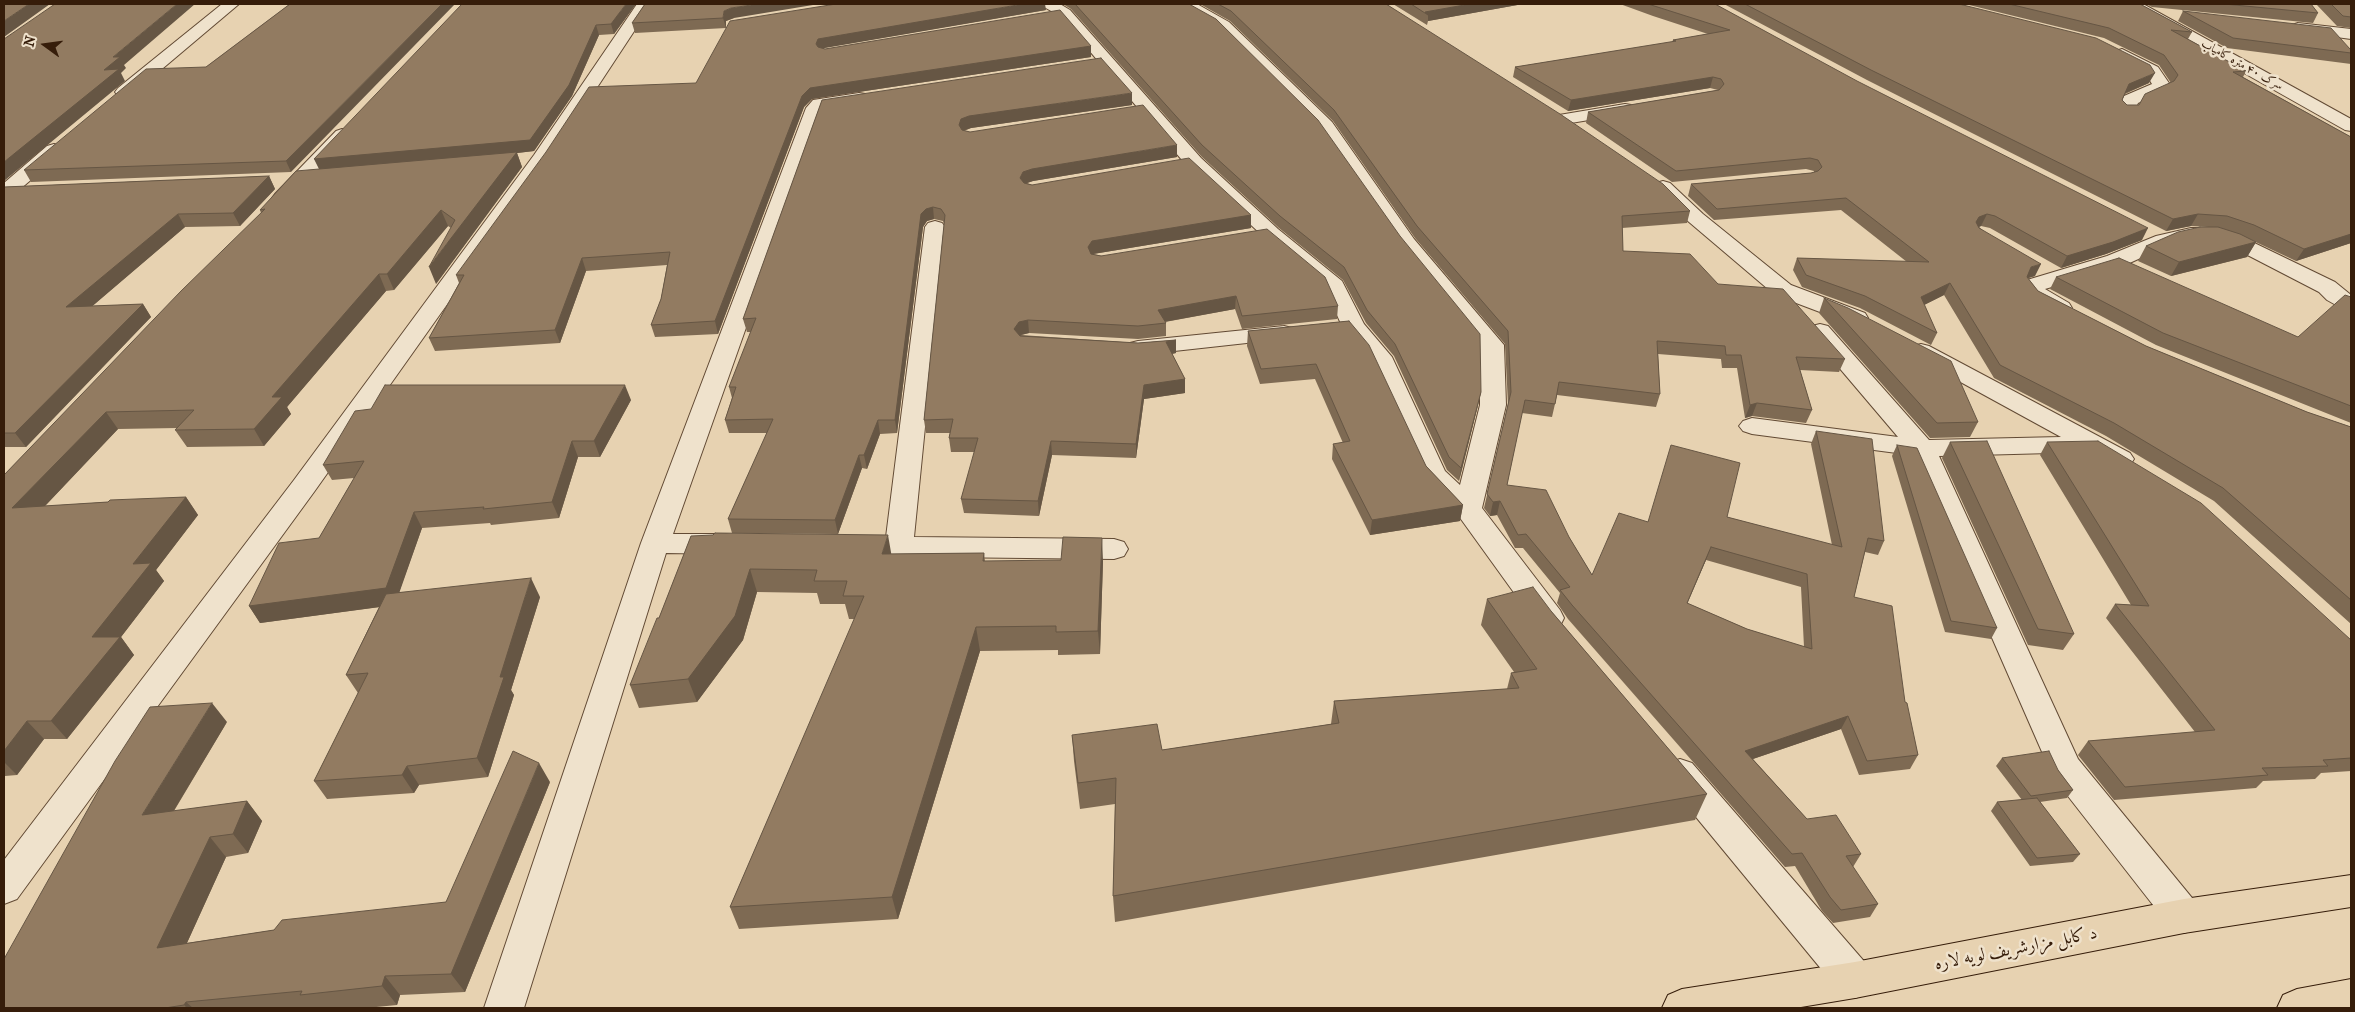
<!DOCTYPE html>
<meta charset="utf-8">
<style>
body{margin:0}
#map{position:relative;width:2355px;height:1012px;overflow:hidden;background:#e7d2b1;font-family:"IM FELL French Canon",serif}
canvas{display:block}
.frame{position:absolute;inset:0;border:5px solid #361d0a;pointer-events:none}
.north{position:absolute;left:20px;top:20px;width:50px;height:50px;-webkit-text-stroke:4px #efe2cc;paint-order:stroke;rotate:284deg;font-size:14px;font-weight:700;line-height:20px;text-align:center;color:#361d0a}
.north::after{content:'';display:block;margin:auto;width:18px;height:22px;background:#361d0a;clip-path:polygon(50% 0,100% 100%,50% 72%,0 100%)}
</style>
<div id="map">
<canvas width="2355" height="1012"></canvas>
<div class="frame"></div>
<div class="north">N</div>
</div>
<script>
const ctx = document.querySelector('canvas').getContext('2d');
ctx.lineJoin = 'round';
function toPath(rows) {
  const path = new Path2D();
  for (const r of rows) {
    path.moveTo(r[0], r[1]);
    for (let i = 2; i < r.length; i += 2) path.lineTo(r[i], r[i + 1]);
  }
  return path;
}
function trace(path, color, width, dash) {
  ctx.strokeStyle = color;
  ctx.lineWidth = width;
  ctx.lineCap = dash ? 'butt' : 'round';
  ctx.setLineDash(dash || []);
  ctx.stroke(path);
}
function fill(path, color) {
  ctx.fillStyle = color;
  ctx.fill(path, 'evenodd');
}
function drawText(font, color, halo, rows, align = 'center') {
  ctx.font = font + ' "IM FELL French Canon",Amiri,serif';
  ctx.lineWidth = 5;
  ctx.setLineDash([]);
  ctx.textBaseline = 'middle';
  ctx.strokeStyle = halo;
  ctx.fillStyle = color;
  for (const [text, x, y, turn = 0] of rows) {
    ctx.save();
    ctx.translate(x, y);
    ctx.rotate((+turn || 0) * Math.PI / 180);
    ctx.textAlign = isNaN(turn) ? turn : align;
    if (halo) ctx.strokeText(text, 0, 0);
    ctx.fillText(text, 0, 0);
    ctx.restore();
  }
}
const minor = toPath([
 [222,4,239,4,130,96,118,96,115,92,118,88,222,4],
 [637,4,652,4,548,162,314,492,17,899,4,904,4,860,294,480,534,155,637,4],
 [1042,4,1060,4,1070,10,1201,158,1278,229,1342,281,1364,324,1392,357,1445,471,1460,485,1480,405,1480,346,1400,247,1319,130,1217,28,1181,7,1179,4,1197,4,1229,22,1332,122,1414,239,1504,345,1506,405,1482,508,1560,610,1564,618,1560,626,1549,629,1538,626,1458,515,1425,481,1369,359,1342,326,1325,289,1264,237,1187,166,1060,16,1044,7,1042,4],
 [2124,4,2143,4,2351,119,2351,131,2345,130,2127,7,2124,4],
 [2298,23,2351,29,2351,39,2292,31,2290,28,2292,25,2298,23],
 [2122,49,2158,67,2171,86,2168,90,2138,103,2133,114,2127,115,2121,114,2118,110,2124,96,2152,84,2146,74,2116,57,2114,54,2116,51,2122,49],
 [859,93,865,94,868,98,865,102,823,110,673,534,726,534,736,537,740,544,736,551,726,554,666,553,524,1008,484,1008,641,543,806,108,813,100,859,93],
 [1625,104,1631,105,1634,109,1631,113,1565,124,1559,123,1556,119,1559,115,1625,104],
 [342,129,348,131,351,135,348,139,289,202,282,204,275,202,272,198,275,194,336,131,342,129],
 [54,144,61,146,63,150,61,154,11,197,4,199,4,183,47,146,54,144],
 [1663,181,1670,183,1703,214,1791,285,1865,313,1868,318,1865,323,1857,325,1849,323,1775,295,1689,222,1656,191,1653,187,1656,183,1663,181],
 [935,221,942,223,945,227,914,537,1114,539,1124,542,1128,549,1124,556,1114,559,851,556,841,553,837,546,841,539,851,536,886,537,925,227,928,223,935,221],
 [2191,228,2212,228,2246,239,2335,282,2351,295,2351,311,2343,309,2327,300,2319,292,2232,247,2210,240,2191,240,2169,245,2123,266,2045,289,2069,303,2072,308,2069,313,2061,315,2053,313,2033,302,2023,290,2027,280,2107,256,2156,236,2191,228],
 [1820,324,1828,326,1929,440,2061,437,1913,356,1909,351,1913,346,1921,344,1929,346,2130,453,2134,459,2130,465,2121,467,2112,465,2088,452,1939,456,2078,759,2197,904,2203,916,2197,928,2184,933,2171,928,2053,777,1912,455,1752,434,1743,431,1739,426,1743,421,1752,418,1898,437,1808,331,1812,326,1820,324],
 [1284,326,1292,328,1296,333,1292,338,1138,355,1130,353,1126,348,1130,343,1138,341,1284,326],
 [1680,759,1692,763,1869,967,1875,980,1869,993,1855,998,1841,993,1668,783,1663,773,1668,763,1680,759]
]);
const highway = toPath([
 [2351,875,2351,907,2184,933,1855,998,1795,1008,1662,1008,1668,995,1682,989,1855,962,2184,899,2351,875],
 [2351,979,2351,1008,2277,1008,2283,995,2297,989,2351,979]
]);
trace(minor, '#624a34', 2);
trace(highway, '#361d0a', 2);
fill(minor, '#efe2cc');
fill(highway, '#e7d2b1');
fill(toPath([
 [290,4,291,172,31,182,24,170,206,67],
 [636,4,614,34,599,35,572,96,534,151,517,153,522,167,436,284,451,228,448,226,394,290,386,291,287,407,291,414,264,446,187,447,175,430,177,428,118,429,45,506,186,497,198,515,156,570,164,581,121,637,134,655,67,739,44,739,17,775,5,776,4,778,4,475,261,213,260,210,319,169],
 [645,4,734,18,726,21,726,28,635,33,632,23],
 [836,4,1046,10,822,48,825,49,1091,46,1091,57,812,99,804,107,718,334,655,337,651,325,661,299,667,265,586,271,560,343,435,351,429,338,459,283,456,275,696,83],
 [1063,4,1189,4,1481,392,1478,405,1459,481,1447,470,1394,356,1366,323,1343,280,1279,228,1202,157,1071,9],
 [1200,4,1386,4,1690,211,1687,223,1622,228,1623,251,1718,284,1845,359,1839,372,1800,370,1812,410,1806,423,1752,416,1745,418,1737,368,1722,368,1721,359,1658,354,1660,394,1656,407,1557,395,1552,417,1522,413,1507,485,1569,537,1592,575,1647,522,1727,517,1832,545,1811,444,1816,431,1884,541,1878,555,1865,552,1854,597,1905,702,1918,755,1910,769,1859,775,1841,729,1753,759,1807,819,1861,854,1853,867,1878,904,1870,917,1833,923,1822,911,1795,866,1785,867,1568,619,1557,603,1560,593,1523,548,1515,548,1497,515,1490,516,1484,508,1508,404,1505,344,1415,238,1333,121,1230,21],
 [1706,560,1801,587,1804,647,1747,629,1687,603],
 [1393,4,1523,4,1428,21,1427,25],
 [1620,4,1715,4,2142,240,2106,254,2061,268,1990,228,1981,226,1979,227,2035,276,2028,278,2038,291,2146,346,2307,412,2351,427,2351,624,2214,501,2106,436,1994,378,1944,295,1924,305,1937,333,1931,345,1860,308,1802,287,1793,270,1797,258,1907,262,1841,210,1714,220,1688,196,1691,184,1811,173,1814,172,1814,171,1806,169,1672,182,1586,123,1588,112,1718,90,1710,88,1568,111,1513,77,1515,67,1672,42,1673,40,1708,34,1653,16],
 [1724,4,1959,4,2149,83,2125,94,2122,100,2127,105,2139,105,2171,83,2159,65,2104,38,1965,4,2140,4,2192,32,2188,39,2246,71,2243,77,2351,137,2351,243,2296,261,2245,237,2256,242,2247,257,2171,276,2138,261,2146,246,2208,227,2191,226,2166,231,1867,80],
 [2146,4,2311,4,2318,13,2313,23,2152,7],
 [2316,4,2351,4,2351,28,2337,26],
 [2183,11,2351,49,2351,64,2227,48,2178,21],
 [822,100,1132,105,971,128,964,131,970,132,1177,157,1033,181,1027,183,1032,185,1251,215,1251,228,1093,254,1338,306,1337,319,1242,329,1235,309,1165,322,1166,323,1166,336,1138,339,1029,333,1021,335,1138,343,1176,340,1176,353,1172,354,1185,379,1185,393,1144,399,1136,458,1052,455,1039,516,964,513,961,499,975,452,951,452,949,438,950,433,926,433,924,420,944,224,943,221,934,219,927,221,923,227,897,433,880,434,867,469,862,468,838,534,732,533,728,519,767,433,729,433,725,420,732,398,729,387,751,332,747,332,743,319],
 [269,176,275,189,240,226,185,227,92,306,143,304,151,317,26,447,4,447,4,187],
 [2056,277,2298,337,2351,297,2351,423,2156,345,2050,289],
 [1824,298,1978,422,1970,437,1930,438,1819,313],
 [1349,321,1426,466,1463,505,1460,521,1370,535,1332,459,1333,444,1343,443,1315,379,1260,384,1247,346,1248,331],
 [631,400,600,457,578,457,559,518,491,525,490,523,422,528,399,592,540,597,511,690,514,695,488,777,419,785,414,793,327,799,314,781,358,693,346,675,379,607,260,623,249,606,319,538,354,478,332,480,323,465],
 [1950,442,2074,634,2063,650,2028,645,1942,458],
 [2047,442,2351,640,2351,771,2321,773,2315,779,2263,781,2256,788,2114,800,2078,755,2088,741,2195,732,2106,618,2115,604,2131,605,2040,455],
 [1897,445,1997,628,1991,639,1945,632,1892,456],
 [691,536,891,554,984,553,985,561,1103,561,1100,654,1058,655,1058,650,980,651,898,919,739,929,730,907,855,619,849,619,845,604,820,604,817,593,757,592,743,640,697,702,639,708,630,685,659,618],
 [1487,599,1551,611,1707,794,1695,820,1115,922,1113,896,1115,804,1080,809,1074,761,1072,735,1162,750,1331,724,1334,701,1507,689,1511,673,1514,672,1481,625],
 [227,722,174,811,247,801,262,821,248,853,226,857,187,943,274,930,446,902,550,782,465,992,400,995,397,1005,366,1008,4,1008],
 [2002,758,2058,770,2073,790,2067,798,2040,802,2080,854,2073,862,2030,866,1991,811,1997,802,2022,800,1996,766]
]), '#7e6a53');
fill(toPath([
 [29,4,50,4,4,37,4,21],
 [177,4,195,4,124,65,126,68,121,73,125,81,4,181,4,162,104,70,113,57],
 [442,4,455,4,291,172,286,161],
 [626,4,636,4,614,34,611,24],
 [758,4,819,4,734,18,726,21,726,28,723,18,724,11,731,8],
 [1023,4,1045,4,1046,10,819,49,816,44,818,39],
 [1470,4,1523,4,1428,21,1428,15,1425,12],
 [596,25,599,35,572,96,534,151,517,153,522,167,436,284,429,267,516,153,320,171,314,159],
 [1091,46,1091,57,812,99,804,107,718,334,715,321,802,96,810,88],
 [2155,73,2149,83,2123,94,2129,84],
 [1713,77,1710,88,1568,111,1571,100],
 [1132,93,1132,105,971,128,962,131,959,125,961,119,969,116],
 [1177,145,1177,157,1033,181,1024,184,1020,178,1023,172,1032,169],
 [269,176,275,189,240,226,233,213],
 [933,207,934,219,927,221,923,227,897,433,895,420,921,214,926,209],
 [441,210,448,226,394,290,387,274],
 [178,214,185,227,75,321,66,307],
 [1987,214,1981,226,1974,229,1976,222,1979,217],
 [2198,214,2191,226,2166,231,2173,219],
 [1251,215,1251,228,1093,254,1088,260,1088,247,1092,241],
 [2148,228,2142,240,2106,254,2061,268,2067,256],
 [2351,234,2351,243,2296,261,2304,249],
 [2256,242,2247,257,2171,276,2179,262],
 [582,258,586,271,560,343,555,330],
 [2041,264,2035,276,2025,279,2031,267],
 [379,274,386,291,287,407,291,414,264,446,254,429,272,397],
 [1950,283,1944,295,1916,309,1921,297],
 [1236,296,1235,309,1158,323,1158,310],
 [143,304,151,317,26,447,15,433],
 [1028,320,1029,333,1021,335,1015,342,1014,329,1019,322],
 [1176,340,1176,353,1166,355,1166,342],
 [1185,379,1185,393,1144,399,1136,458,1136,444,1144,385],
 [625,385,631,400,600,457,594,441],
 [1481,392,1478,405,1459,481,1461,468],
 [1757,403,1752,416,1745,418,1750,405],
 [106,412,118,429,26,526,12,508],
 [878,420,880,434,867,469,864,455],
 [572,441,578,457,559,518,552,502],
 [1051,441,1052,455,1039,516,1038,501],
 [859,455,862,468,838,534,835,520],
 [186,497,198,515,156,570,164,581,121,637,134,655,67,739,51,721,92,637,133,564],
 [1500,501,1497,515,1490,516,1493,502],
 [1463,505,1460,521,1370,535,1372,520],
 [414,512,422,528,395,605,260,623,249,606],
 [888,535,892,558,882,554],
 [1102,538,1103,561,1100,654,1098,631],
 [1711,547,1706,560,1682,616,1687,603],
 [750,569,757,592,743,640,697,702,688,679],
 [531,578,540,597,511,690,514,695,488,777,477,758,500,677],
 [976,627,980,651,898,919,892,897],
 [212,703,227,722,159,835,142,815],
 [1848,716,1841,729,1738,764,1745,751],
 [27,721,44,739,17,775,4,762,4,751],
 [539,763,550,782,465,992,451,974],
 [407,766,419,785,414,793,402,775],
 [247,801,262,821,248,853,233,834],
 [210,837,226,857,176,967,157,948],
 [385,976,400,995,397,1005,382,986],
 [186,1002,193,1008,187,1008,184,1005]
]), '#665644');
const building = toPath([
 [4,4,29,4,4,21,4,4],
 [55,4,177,4,113,57,120,57,104,70,119,69,4,162,4,39,55,4],
 [290,4,442,4,286,161,24,170,146,69,206,67,290,4],
 [462,4,626,4,611,24,596,25,569,85,530,140,314,159,462,4],
 [645,4,758,4,731,8,724,11,723,18,632,23,645,4],
 [836,4,1023,4,818,39,816,44,818,47,825,49,1060,10,1091,46,810,88,802,96,715,321,651,325,661,299,670,252,582,258,555,330,429,338,464,275,456,275,546,152,589,87,696,83,730,21,836,4],
 [1075,4,1189,4,1216,19,1318,120,1400,236,1480,334,1481,392,1461,468,1449,457,1395,344,1367,310,1344,267,1280,216,1202,145,1075,4],
 [1218,4,1386,4,1560,114,1663,184,1690,211,1622,216,1623,251,1690,254,1718,284,1783,289,1845,359,1796,357,1812,410,1757,403,1750,405,1741,355,1726,355,1725,346,1657,341,1660,394,1559,382,1555,404,1525,400,1507,485,1546,490,1569,537,1592,575,1619,513,1648,522,1671,445,1740,463,1727,517,1842,547,1816,431,1872,439,1884,541,1868,538,1854,597,1892,606,1905,702,1907,703,1918,755,1867,761,1848,716,1745,751,1807,819,1836,815,1861,854,1846,856,1878,904,1841,910,1830,897,1802,853,1792,854,1572,605,1560,590,1570,587,1526,534,1518,535,1500,501,1493,502,1487,494,1511,392,1508,331,1417,226,1334,110,1231,11,1218,4],
 [1711,547,1807,574,1812,649,1747,629,1687,603,1711,547],
 [1411,4,1470,4,1425,12,1428,15,1411,4],
 [1648,4,1715,4,1857,81,2148,228,2113,242,2067,256,1995,216,1987,214,1979,217,1976,222,1979,228,2041,264,2031,267,2027,277,2038,291,2146,346,2307,412,2351,427,2351,600,2223,488,2114,423,2000,365,1950,283,1921,297,1937,333,1865,296,1806,275,1797,258,1929,262,1846,198,1717,209,1691,184,1811,173,1818,171,1822,167,1818,160,1810,158,1676,171,1588,112,1719,90,1724,84,1721,79,1713,77,1571,100,1515,67,1676,41,1673,40,1730,30,1648,4],
 [1745,4,1959,4,2096,38,2150,65,2155,73,2129,84,2122,100,2127,105,2139,105,2145,94,2174,81,2178,75,2164,55,2109,28,2009,4,2140,4,2192,32,2171,30,2246,71,2233,72,2351,137,2351,234,2304,249,2254,225,2227,216,2198,214,2173,219,1871,70,1745,4],
 [2224,4,2311,4,2318,13,2224,4],
 [2331,4,2351,4,2351,17,2343,16,2331,4],
 [2183,11,2331,28,2350,49,2351,49,2351,53,2233,38,2183,11],
 [1101,58,1132,93,969,116,961,119,959,125,962,130,970,132,1143,105,1177,145,1032,169,1023,172,1020,178,1024,183,1032,185,1189,158,1251,215,1092,241,1088,247,1091,254,1101,256,1267,229,1325,277,1338,306,1242,316,1236,296,1158,310,1166,323,1138,326,1028,320,1019,322,1014,329,1020,336,1138,343,1176,340,1166,342,1185,379,1144,385,1136,444,1051,441,1038,501,961,499,978,438,949,438,953,419,924,420,945,215,941,209,933,207,926,209,921,214,895,420,878,420,864,455,859,455,835,520,728,519,773,419,725,420,736,387,729,387,756,318,743,319,822,100,1101,58],
 [517,152,429,267,455,220,441,210,387,274,379,274,272,397,282,397,254,429,175,430,194,410,106,412,12,508,108,502,110,500,186,497,133,564,151,563,92,637,120,637,51,721,27,721,4,751,4,475,181,291,265,209,260,210,296,171,517,152],
 [269,176,233,213,178,214,66,307,143,304,15,433,4,433,4,187,269,176],
 [2200,227,2218,227,2240,234,2256,242,2179,262,2146,246,2178,232,2200,227],
 [2119,258,2298,337,2345,295,2351,297,2351,406,2163,333,2056,277,2119,258],
 [1824,298,1848,308,1951,361,1978,422,1937,423,1824,298],
 [1349,321,1369,345,1426,466,1463,505,1372,520,1333,444,1350,441,1316,364,1261,369,1248,331,1349,321],
 [385,385,625,385,594,441,572,441,552,502,483,509,484,507,414,512,386,588,249,606,279,543,319,538,364,461,323,465,355,411,371,409,385,385],
 [1987,441,2074,634,2038,629,1950,442,1987,441],
 [2098,441,2201,503,2351,640,2351,758,2323,760,2328,766,2262,768,2268,775,2125,787,2088,741,2215,730,2115,604,2149,606,2047,442,2098,441],
 [1897,445,1917,448,1997,628,1951,621,1897,445],
 [715,533,888,535,882,554,984,553,983,561,1061,560,1063,537,1102,538,1098,631,1056,632,1056,626,976,627,892,897,730,907,864,596,843,596,847,581,814,581,817,570,750,569,735,616,688,679,630,685,657,618,659,618,691,536,713,535,715,533],
 [531,578,500,677,504,677,477,758,407,766,402,775,314,781,368,673,346,675,386,594,531,578],
 [1533,587,1551,611,1707,794,1113,896,1116,778,1078,783,1072,735,1157,724,1162,750,1339,723,1334,701,1519,688,1511,673,1537,669,1487,599,1533,587],
 [212,703,142,815,247,801,233,834,210,837,157,948,274,930,282,920,446,902,513,751,539,763,451,974,385,976,382,986,300,995,302,991,186,1002,184,1005,165,1008,4,1008,4,959,115,761,150,707,212,703],
 [2049,751,2058,770,2073,790,2031,796,2002,758,2049,751],
 [2037,798,2080,854,2037,858,1997,802,2037,798]
]);
fill(building, '#927b61');
trace(building, '#665644', 1);
drawText('12px', '#361d0a', '#efe2cc', [
 ["سرک ۴۰ متره کامیاب",2242,65,29]
]);
drawText('18px', '#361d0a', '#efe2cc', [
 ["د کابل مزارشریف لویه لاره",2016,949,-11]
]);
</script>
